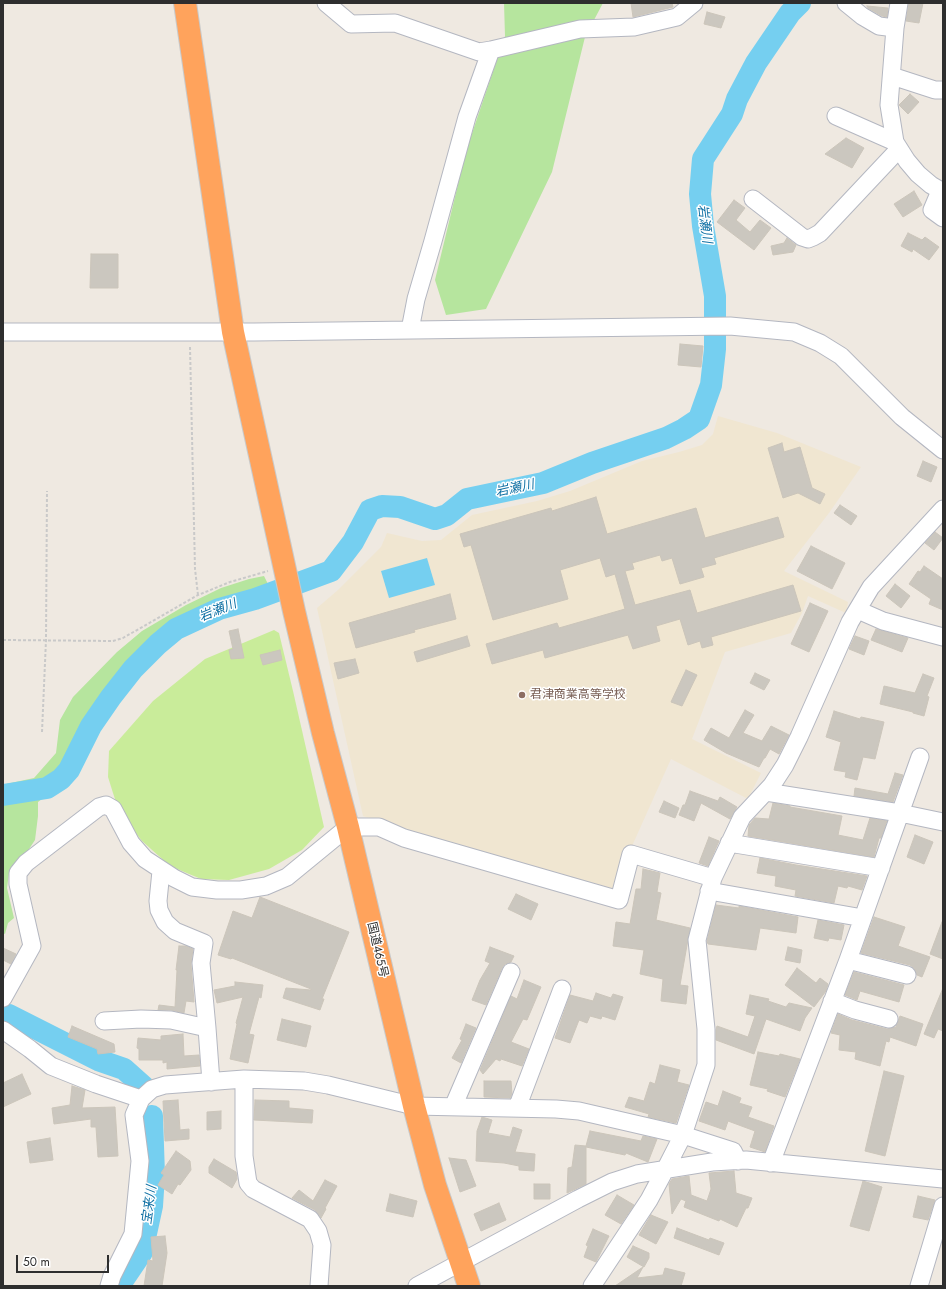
<!DOCTYPE html>
<meta charset="utf-8">
<style>
body{margin:0}
#map{position:relative;width:946px;height:1289px;overflow:hidden;background:#efe9e1;font-family:Jost,sans-serif}
canvas{display:block}
.frame{position:absolute;inset:0;border:4px solid #2e2e2e;pointer-events:none}
.scale{position:absolute;left:16px;top:1255px;width:93px;height:18px;box-sizing:border-box;border:2px solid #2e2e2e;border-top:0;padding-left:5px;font-size:12px;line-height:14px;white-space:nowrap;color:#2e2e2e;-webkit-text-stroke:3px #fff;paint-order:stroke}
</style>
<div id="map">
<canvas width="946" height="1289"></canvas>
<div class="frame"></div>
<div class="scale">50 m</div>
</div>
<script>
const ctx = document.querySelector('canvas').getContext('2d');
ctx.lineJoin = 'round';
function fill(path, color) {
  ctx.fillStyle = color;
  ctx.fill(path, 'evenodd');
}
function toPath(rows) {
  const path = new Path2D();
  for (const r of rows) {
    path.moveTo(r[0], r[1]);
    for (let i = 2; i < r.length; i += 2) path.lineTo(r[i], r[i + 1]);
  }
  return path;
}
function trace(path, color, width, dash) {
  ctx.strokeStyle = color;
  ctx.lineWidth = width;
  ctx.lineCap = dash ? 'butt' : 'round';
  ctx.setLineDash(dash || []);
  ctx.stroke(path);
}
function drawText(font, color, halo, rows, align = 'center') {
  ctx.font = font + ' Jost,"Noto Sans JP",sans-serif';
  ctx.lineWidth = 3;
  ctx.setLineDash([]);
  ctx.textBaseline = 'middle';
  ctx.strokeStyle = halo;
  ctx.fillStyle = color;
  for (const [text, x, y, turn = 0] of rows) {
    ctx.save();
    ctx.translate(x, y);
    ctx.rotate((+turn || 0) * Math.PI / 180);
    ctx.textAlign = isNaN(turn) ? turn : align;
    if (halo) ctx.strokeText(text, 0, 0);
    ctx.fillText(text, 0, 0);
    ctx.restore();
  }
}
fill(toPath([
 [718,416,777,433,861,467,829,513,784,571,848,602,846,613,808,596,802,613,791,633,725,652,692,739,761,773,748,799,671,759,628,855,619,892,420,835,363,816,317,608,338,590,381,547,387,533,422,541,441,540,472,515,537,501,570,491,642,461,679,452,702,445,713,434]
]), '#f0e6d1');
fill(toPath([
 [504,3,603,3,585,37,552,172,486,309,446,315,435,280,466,151,505,36],
 [264,576,269,586,262,595,205,623,181,633,143,659,124,681,104,700,82,735,73,763,56,788,38,802,38,816,35,840,25,855,9,873,7,888,14,918,8,923,5,934,3,933,3,786,6,784,34,778,56,753,60,720,73,697,117,652,142,631,186,605,221,588,249,579]
]), '#b6e59e');
fill(toPath([
 [274,630,279,633,293,691,324,827,302,850,269,869,229,880,201,879,170,866,142,841,119,812,108,777,109,751,153,701,205,659]
]), '#c9ec9a');
fill(toPath([
 [427,558,435,585,389,598,381,571]
]), '#75cff0');
trace(toPath([
 [3,795,47,788,61,779,69,770,91,726,111,697,133,669,158,644,176,629,219,609,255,599,331,571,353,542,370,510,382,506,400,507,435,519,447,515,467,499,543,483,592,463,666,438,684,429,699,419,711,385,715,349,715,296,703,226,700,194,703,159,732,114,737,99,756,63,790,13,800,3],
 [9,1015,98,1060,124,1069,143,1086],
 [119,1286,142,1252,152,1206,154,1175,152,1116]
]), '#75cff0', 22);
const building = toPath([
 [631,3,672,3,673,7,633,17,631,3],
 [909,3,923,3,919,23,906,21,909,3],
 [867,6,888,8,887,17,882,16,868,8,867,6],
 [707,12,725,17,721,28,704,24,707,12],
 [910,94,919,102,908,114,899,105,910,94],
 [846,138,864,148,852,168,825,154,846,138],
 [914,191,922,205,903,217,894,204,914,191],
 [734,200,745,208,736,220,750,232,760,220,771,228,754,250,717,222,734,200],
 [908,233,922,240,925,237,939,247,929,260,913,249,912,252,901,246,908,233],
 [787,238,796,245,793,252,773,255,771,246,784,243,787,238],
 [91,254,118,254,118,288,90,288,91,254],
 [680,344,703,346,701,367,678,365,680,344],
 [782,443,784,452,800,447,812,488,825,494,820,504,798,493,783,498,768,448,782,443],
 [923,461,937,467,931,482,917,476,923,461],
 [596,497,607,534,696,508,705,538,778,517,784,537,714,558,716,564,701,568,704,577,680,584,672,558,662,561,660,555,632,563,634,569,625,571,635,605,690,590,697,613,793,585,801,611,711,637,713,645,702,648,700,641,688,645,680,619,656,626,660,641,633,649,628,635,545,658,543,650,492,664,486,644,557,623,559,628,625,609,615,574,606,577,600,558,560,570,568,599,493,620,471,545,464,547,460,534,551,508,552,511,596,497],
 [840,505,857,516,851,525,834,513,840,505],
 [935,532,943,538,934,550,925,543,935,532],
 [811,546,845,563,832,589,797,571,811,546],
 [924,566,943,579,943,610,929,604,931,599,909,584,918,571,920,572,924,566],
 [895,584,910,596,901,608,886,596,895,584],
 [450,594,456,619,414,630,415,632,356,648,349,623,450,594],
 [810,603,828,611,809,652,791,644,810,603],
 [238,629,244,658,231,659,229,650,233,649,229,631,238,629],
 [876,629,908,638,902,652,871,640,876,629],
 [467,636,470,646,417,662,414,652,467,636],
 [855,636,869,641,864,655,849,649,855,636],
 [280,650,282,660,263,665,260,655,280,650],
 [355,659,359,673,338,679,334,663,355,659],
 [686,670,697,675,682,706,671,702,686,670],
 [755,673,770,680,764,690,750,683,755,673],
 [923,674,934,678,927,696,929,697,924,716,913,713,913,712,880,704,884,686,915,693,923,674],
 [745,710,754,715,743,733,762,741,771,726,789,735,779,754,770,749,765,758,764,758,759,767,726,753,704,740,711,728,729,738,745,710],
 [834,711,860,719,861,717,884,722,875,759,863,757,857,780,845,777,846,772,834,770,841,742,826,737,834,711],
 [895,773,903,775,893,802,854,796,855,788,888,794,895,773],
 [690,791,718,801,720,797,737,807,730,819,701,803,694,821,679,815,683,805,685,805,690,791],
 [664,801,679,808,675,818,659,812,664,801],
 [773,803,790,806,790,807,842,816,838,835,863,840,870,818,887,821,881,838,879,838,874,857,748,836,749,825,755,818,769,819,773,803],
 [915,835,933,842,924,864,907,857,915,835],
 [709,837,719,841,708,866,699,863,709,837],
 [760,858,796,865,867,876,862,890,848,886,847,888,838,886,834,903,795,896,796,890,775,886,776,876,757,873,760,858],
 [643,869,660,873,657,892,661,893,656,920,690,928,680,985,688,986,686,1004,661,1001,663,979,640,974,644,950,613,946,616,922,630,924,636,889,641,889,643,869],
 [516,894,538,904,531,920,508,909,516,894],
 [260,897,349,932,322,999,324,999,320,1010,283,998,286,988,311,990,311,989,232,958,231,959,218,955,233,911,252,918,260,897],
 [716,905,739,908,739,906,798,917,796,933,760,928,756,950,708,944,707,941,716,905],
 [874,917,905,927,898,946,930,957,922,977,917,975,914,968,910,965,861,953,874,917],
 [818,920,844,925,841,940,829,938,828,941,814,938,818,920],
 [942,922,943,922,943,959,930,954,942,922],
 [179,946,186,946,193,949,191,964,194,1002,186,1001,184,1013,171,1010,158,1010,159,1005,175,1007,177,970,176,970,179,946],
 [490,947,514,956,511,962,505,964,502,968,486,1005,472,1000,480,980,490,963,485,961,490,947],
 [788,947,802,950,800,963,785,960,788,947],
 [3,948,16,954,11,964,3,960,3,948],
 [797,968,816,983,820,978,828,984,826,991,814,1007,785,985,797,968],
 [854,972,904,985,899,1002,860,991,857,1000,845,995,854,972],
 [524,980,541,987,527,1020,523,1019,511,1042,529,1049,522,1066,501,1059,500,1061,496,1059,483,1074,480,1070,511,996,517,999,524,980],
 [235,982,263,985,261,998,259,997,249,1034,254,1035,248,1063,230,1059,237,1024,236,1023,243,997,217,1003,214,990,235,986,235,982],
 [943,988,943,1031,938,1029,934,1038,924,1034,943,988],
 [596,993,611,998,613,994,623,997,615,1020,602,1016,601,1019,590,1016,587,1023,579,1020,570,1043,555,1038,570,995,593,1001,596,993],
 [750,995,769,999,768,1001,786,1007,789,1003,812,1008,805,1018,800,1031,766,1019,754,1054,716,1040,716,1030,717,1026,748,1037,755,1016,746,1014,750,995],
 [838,1014,852,1020,887,1029,896,1027,900,1016,923,1024,916,1046,890,1037,889,1042,886,1041,880,1066,855,1059,856,1052,839,1050,840,1035,831,1033,838,1014],
 [282,1019,311,1026,306,1047,277,1040,282,1019],
 [466,1024,476,1028,461,1063,452,1058,462,1040,460,1039,466,1024],
 [72,1026,114,1044,115,1052,98,1054,97,1049,68,1037,72,1026],
 [183,1034,184,1056,199,1055,200,1066,167,1069,167,1062,163,1063,163,1060,139,1060,139,1049,137,1048,138,1038,161,1040,161,1036,183,1034],
 [758,1052,779,1056,780,1054,800,1059,785,1097,767,1091,768,1089,750,1085,758,1052],
 [660,1065,680,1070,677,1082,689,1085,676,1123,648,1117,649,1114,625,1107,629,1097,644,1101,650,1082,655,1084,660,1065],
 [884,1071,904,1076,885,1156,865,1151,884,1071],
 [22,1074,31,1094,3,1107,3,1083,22,1074],
 [484,1081,511,1081,512,1094,510,1098,484,1097,484,1081],
 [72,1086,85,1090,82,1108,115,1107,118,1156,98,1157,96,1127,91,1127,91,1119,54,1124,52,1108,70,1105,72,1086],
 [723,1091,741,1098,739,1103,752,1107,748,1117,774,1126,765,1152,750,1147,755,1131,728,1121,725,1130,699,1121,706,1102,718,1106,723,1091],
 [178,1100,180,1130,189,1129,189,1139,165,1141,163,1101,178,1100],
 [255,1100,289,1101,289,1108,313,1110,312,1123,254,1120,255,1100],
 [221,1111,221,1129,207,1130,207,1112,221,1111],
 [482,1117,492,1120,488,1133,510,1137,513,1127,522,1130,515,1152,535,1154,534,1171,519,1170,519,1166,504,1163,476,1161,477,1131,482,1117],
 [590,1131,641,1141,643,1136,657,1139,648,1162,626,1153,625,1155,586,1147,586,1184,567,1193,568,1168,572,1167,575,1145,586,1146,590,1131],
 [50,1138,53,1160,30,1163,27,1142,50,1138],
 [176,1151,190,1161,191,1170,180,1185,178,1184,172,1194,158,1185,164,1175,161,1173,176,1151],
 [449,1158,466,1160,476,1186,460,1192,449,1158],
 [214,1159,236,1172,237,1179,232,1188,209,1173,209,1167,214,1159],
 [734,1171,736,1193,752,1198,748,1208,746,1208,737,1227,720,1219,719,1221,684,1207,686,1201,681,1199,672,1214,669,1184,672,1179,689,1176,691,1195,707,1201,711,1189,709,1173,734,1171],
 [325,1180,337,1186,325,1208,326,1209,321,1218,315,1210,292,1198,299,1190,313,1201,325,1180],
 [863,1181,882,1187,869,1231,850,1226,863,1181],
 [534,1184,550,1184,550,1199,534,1199,534,1184],
 [390,1194,417,1201,413,1217,386,1211,390,1194],
 [617,1195,634,1205,621,1224,605,1215,617,1195],
 [918,1196,935,1200,928,1220,913,1217,918,1196],
 [499,1203,506,1220,481,1231,474,1214,499,1203],
 [651,1215,668,1222,656,1244,639,1235,651,1215],
 [677,1228,709,1240,710,1238,724,1243,719,1255,674,1238,677,1228],
 [593,1229,609,1236,596,1262,584,1257,588,1246,586,1245,593,1229],
 [165,1236,167,1253,162,1286,144,1286,148,1260,153,1261,151,1237,165,1236],
 [633,1246,649,1253,649,1258,644,1267,627,1257,633,1246],
 [643,1267,637,1278,663,1275,665,1268,685,1273,681,1286,615,1286,643,1267]
]);
fill(building, '#cbc7bf');
trace(building, '#cbc5ba', 1);
const minor = toPath([
 [326,3,351,24,395,23,479,52,491,50,580,29,634,27,677,17,694,3],
 [846,3,862,16,879,26,895,28],
 [899,3,895,28,889,105,895,142,907,161,918,174,931,185,943,192],
 [892,76,935,90,943,90],
 [836,116,895,142],
 [940,191,932,210,943,218],
 [753,199,802,237,808,239,813,237,820,233,899,149],
 [410,330,416,299,433,241,467,117,491,50],
 [3,332,254,332,730,326,794,332,820,343,841,356,902,417,943,450],
 [858,610,883,621,943,637],
 [766,792,900,813,943,822],
 [729,843,881,868],
 [161,871,158,901,159,910,165,922,175,931,204,943,201,963,207,1028,211,1082],
 [709,891,863,918],
 [848,960,907,975],
 [3,998,32,946,18,884,18,873,26,863,99,807,106,805,113,809,131,843,145,859,174,878,192,887,217,890,241,890,266,886,287,877,348,827,379,827,404,838,619,900,631,854,713,878],
 [832,1001,855,1010,889,1019],
 [104,1021,141,1019,171,1020,207,1028],
 [3,1030,30,1049,51,1066,96,1084,141,1099],
 [244,1079,244,1156,248,1183,253,1189,310,1219,318,1231,322,1245,319,1286],
 [453,1107,511,972],
 [517,1108,562,989],
 [771,1163,848,960,920,757],
 [109,1286,112,1276,133,1234,140,1161,134,1115,141,1099,152,1089,165,1085,244,1079,304,1081,328,1085,414,1106,556,1109,579,1111,683,1135,733,1151,738,1161],
 [417,1286,578,1199,612,1182,637,1174,712,1162,746,1160,943,1179],
 [592,1286,649,1200,665,1170,683,1135,706,1065,706,1029,697,940,713,878,742,817,772,785,785,765,799,737,850,622,871,587,943,509],
 [919,1286,943,1206]
]);
const highway = toPath([
 [185,3,233,332,294,611,323,733,348,827,414,1106,435,1185,469,1286]
]);
trace(minor, '#b4b7c1', 19);
trace(highway, '#c9c9c9', 24);
trace(toPath([
 [190,347,195,569,198,595],
 [3,640,113,641,123,638,198,595,230,582,268,571],
 [42,732,46,640,47,491]
]), '#c9c9c9', 2, [3, 2]);
trace(minor, '#fff', 17);
trace(highway, '#ffa35c', 22);
for (const [x, y, r, color] of [
 [522,695,4,"#8d6e63"]
]) {
  const dot = new Path2D();
  dot.arc(x, y, r, 0, 2 * Math.PI);
  ctx.fillStyle = color;
  ctx.fill(dot);
  trace(dot, '#fff', 1.5);
}
drawText('12px', '#785e54', '#fff', [
 ["君津商業高等学校",530,695]
], 'left');
drawText('12px', '#2e2e2e', '#fff', [
 ["国道465号",377,950,77]
]);
drawText('italic 13px', '#0d6fa3', '#fff', [
 ["岩瀬川",704,224,83],
 ["岩瀬川",515,489,-12],
 ["岩瀬川",218,611,-22],
 ["宝来川",150,1205,-82]
]);
</script>
